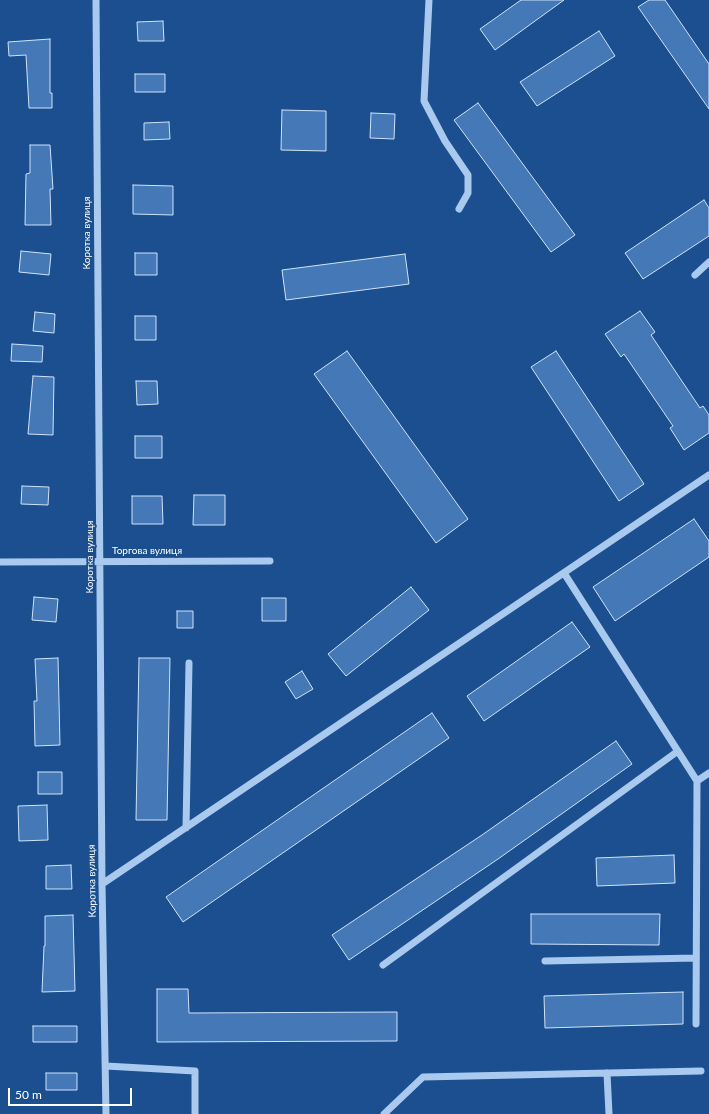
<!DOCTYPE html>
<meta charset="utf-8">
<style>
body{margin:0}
#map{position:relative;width:709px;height:1114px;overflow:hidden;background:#1b4f8f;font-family:Lato,sans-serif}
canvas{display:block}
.scale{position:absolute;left:8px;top:1088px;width:124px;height:18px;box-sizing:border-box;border:2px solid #fff;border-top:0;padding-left:5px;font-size:12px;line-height:14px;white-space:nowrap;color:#fff;-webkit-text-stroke:3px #1b4f8f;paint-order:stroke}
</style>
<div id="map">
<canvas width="709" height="1114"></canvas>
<div class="scale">50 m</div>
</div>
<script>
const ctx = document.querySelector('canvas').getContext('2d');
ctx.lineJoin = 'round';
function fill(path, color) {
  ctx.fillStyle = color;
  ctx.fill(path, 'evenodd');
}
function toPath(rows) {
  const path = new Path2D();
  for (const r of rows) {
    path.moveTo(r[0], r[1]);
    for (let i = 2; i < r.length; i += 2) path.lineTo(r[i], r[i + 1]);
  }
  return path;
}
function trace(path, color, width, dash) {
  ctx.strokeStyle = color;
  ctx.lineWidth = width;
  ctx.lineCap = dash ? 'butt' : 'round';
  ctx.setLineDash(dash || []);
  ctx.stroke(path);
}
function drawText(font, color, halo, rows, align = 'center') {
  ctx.font = font + ' Lato,sans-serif';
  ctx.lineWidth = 3.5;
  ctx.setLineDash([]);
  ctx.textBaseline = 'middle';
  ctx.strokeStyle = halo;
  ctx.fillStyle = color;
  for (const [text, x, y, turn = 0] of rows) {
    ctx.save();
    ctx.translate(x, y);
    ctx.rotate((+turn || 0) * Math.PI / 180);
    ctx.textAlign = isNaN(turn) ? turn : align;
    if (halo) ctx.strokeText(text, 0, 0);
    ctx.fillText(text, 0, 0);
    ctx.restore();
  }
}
const building = toPath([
 [521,0,564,0,495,50,480,29,521,0],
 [649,0,665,0,709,64,709,109,638,7,649,0],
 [163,21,164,41,138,41,137,22,163,21],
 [599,31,615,56,537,106,520,82,599,31],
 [50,39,50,93,52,93,52,108,29,108,26,55,9,56,8,42,50,39],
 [135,74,165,74,165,92,135,92,135,74],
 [478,103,575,235,551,252,454,120,478,103],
 [282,110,326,111,326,151,281,150,282,110],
 [371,113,395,114,394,139,370,138,371,113],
 [169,122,170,139,144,140,144,123,169,122],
 [30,145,50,145,53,189,50,189,51,225,25,225,26,174,30,173,30,145],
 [133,185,173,186,173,215,133,214,133,185],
 [704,200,709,208,709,236,643,279,625,253,704,200],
 [21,251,51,254,49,275,19,272,21,251],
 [135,253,157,253,157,275,135,275,135,253],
 [405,254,409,284,286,300,282,270,405,254],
 [640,311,655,332,651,335,700,408,703,406,709,415,709,433,684,450,670,428,673,426,624,354,621,357,605,334,640,311],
 [35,312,55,314,54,333,33,331,35,312],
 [135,316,156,316,156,340,135,340,135,316],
 [12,344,43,346,42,362,11,361,12,344],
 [347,351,468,519,436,543,314,374,347,351],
 [556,351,644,484,619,501,531,367,556,351],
 [33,376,54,377,53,435,28,434,33,376],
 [136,381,157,381,158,404,137,405,136,381],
 [135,436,162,436,162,458,135,458,135,436],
 [22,486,49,487,48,505,21,504,22,486],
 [194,495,225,495,225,525,193,525,194,495],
 [132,496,162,496,163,524,132,524,132,496],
 [694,519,709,541,709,557,615,621,593,587,694,519],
 [411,587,429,610,346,676,328,654,411,587],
 [34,597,58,599,56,622,32,620,34,597],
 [262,598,286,598,286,621,262,621,262,598],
 [177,611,193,611,193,628,177,628,177,611],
 [572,622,590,647,484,721,467,696,572,622],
 [58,658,60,745,35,746,34,701,37,701,35,659,58,658],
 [139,658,170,658,167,820,136,820,139,658],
 [302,671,313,689,296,699,285,682,302,671],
 [432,713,449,738,183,922,166,897,432,713],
 [616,741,632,764,498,859,349,960,332,935,482,835,616,741],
 [38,772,62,772,62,794,38,794,38,772],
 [47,805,48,840,19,841,18,806,47,805],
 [674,855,675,883,597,886,596,858,674,855],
 [71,865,72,889,46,889,46,866,71,865],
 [531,914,660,914,659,945,531,944,531,914],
 [73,915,75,991,42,992,44,946,45,946,45,916,73,915],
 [157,989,188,989,189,1013,397,1012,397,1041,157,1042,157,989],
 [683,992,683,1024,545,1028,544,996,683,992],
 [33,1026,77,1026,77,1042,33,1042,33,1026],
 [46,1073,77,1073,77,1090,46,1090,46,1073]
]);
fill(building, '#4478b7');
trace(building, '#cfe3fa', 1);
trace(toPath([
 [96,0,102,884,106,1114],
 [429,0,424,101,445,141,468,175,468,193,459,209],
 [695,275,709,262],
 [0,562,270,561],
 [564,573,697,781,696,1024],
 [697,781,709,773],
 [186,828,189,663],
 [102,884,709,475],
 [545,961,696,958],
 [383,965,678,751],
 [106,1066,195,1071,195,1114],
 [607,1073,609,1114],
 [384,1114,423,1077,701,1071]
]), '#a9c9ee', 7);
drawText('10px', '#fff', '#1b4f8f', [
 ["Коротка вулиця",87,233,-90],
 ["Торгова вулиця",147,551],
 ["Коротка вулиця",90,557,-90],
 ["Коротка вулиця",92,881,-91]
]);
</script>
